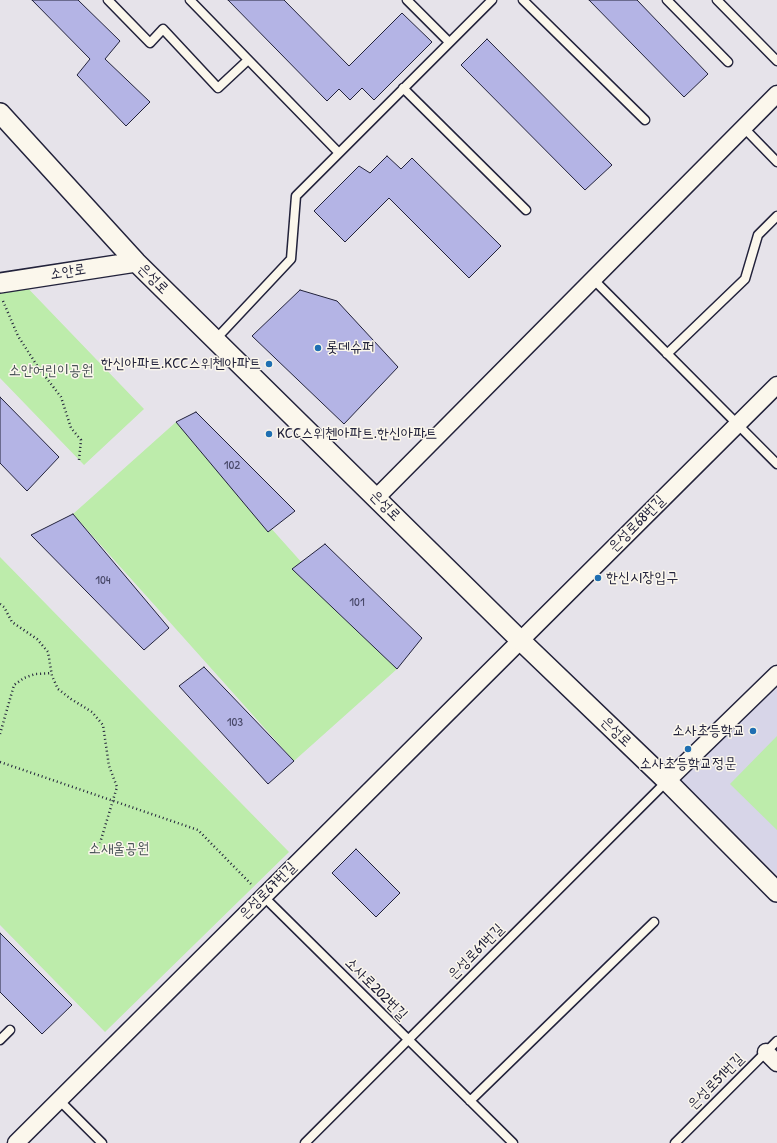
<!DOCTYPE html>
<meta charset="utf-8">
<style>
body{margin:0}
canvas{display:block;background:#e6e3ea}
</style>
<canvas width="777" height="1143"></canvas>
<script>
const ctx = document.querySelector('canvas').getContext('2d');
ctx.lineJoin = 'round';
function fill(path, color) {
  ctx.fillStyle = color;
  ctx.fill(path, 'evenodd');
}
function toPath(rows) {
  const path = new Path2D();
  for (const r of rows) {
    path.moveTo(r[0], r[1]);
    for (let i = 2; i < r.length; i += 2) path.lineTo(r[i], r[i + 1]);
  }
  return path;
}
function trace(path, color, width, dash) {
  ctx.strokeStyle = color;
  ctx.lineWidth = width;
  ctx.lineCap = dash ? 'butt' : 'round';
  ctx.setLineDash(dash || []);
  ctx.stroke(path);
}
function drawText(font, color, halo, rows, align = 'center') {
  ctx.font = font + ' "Patrick Hand","Poor Story",sans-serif';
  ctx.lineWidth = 3;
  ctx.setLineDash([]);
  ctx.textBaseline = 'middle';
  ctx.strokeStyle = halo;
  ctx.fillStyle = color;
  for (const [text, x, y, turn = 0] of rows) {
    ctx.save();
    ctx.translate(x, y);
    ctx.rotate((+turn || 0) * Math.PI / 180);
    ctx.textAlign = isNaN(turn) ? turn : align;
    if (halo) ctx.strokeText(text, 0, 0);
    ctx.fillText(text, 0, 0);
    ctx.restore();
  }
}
fill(toPath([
 [777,683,777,875,680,779]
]), '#d7d5e8');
fill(toPath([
 [20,280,144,409,84,465,0,378,0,283],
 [176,422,397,669,294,761,73,514],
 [0,557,289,852,105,1032,0,925],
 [777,736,777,830,730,784]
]), '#bdecab');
const building = toPath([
 [32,0,78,0,120,41,105,59,150,102,126,126,77,75,90,59,32,0],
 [228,0,284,0,349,66,402,13,432,42,374,100,362,88,350,100,339,89,327,101,228,0],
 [589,0,637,0,708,74,684,97,589,0],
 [487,39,612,165,585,190,461,65,487,39],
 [387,156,401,169,412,158,501,246,469,278,389,198,345,242,314,211,359,166,370,173,387,156],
 [300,290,337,301,398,367,344,424,252,336,300,290],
 [0,397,59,457,27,491,0,463,0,397],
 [196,412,295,511,268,532,176,422,196,412],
 [73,514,169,628,144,650,31,535,73,514],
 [325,544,422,638,397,669,292,569,325,544],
 [204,667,294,761,268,784,179,686,204,667],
 [356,849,400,893,376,917,332,873,356,849],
 [0,933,72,1005,42,1034,0,992,0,933]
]);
fill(building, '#b4b4e5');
trace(building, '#22223b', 1);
const service = toPath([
 [108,0,150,43,163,29,218,88,248,60],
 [190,0,339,153],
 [407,0,449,42],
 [523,0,645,120],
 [667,0,728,62],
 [717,0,777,61],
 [403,88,526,210],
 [744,128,777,162],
 [593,279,777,464],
 [215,340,291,259,296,196,492,0],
 [667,354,745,279,758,235,777,216],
 [263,896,513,1143],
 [0,1040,10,1030],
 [59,1100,102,1143],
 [470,1101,654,922],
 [305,1143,667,781],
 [675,1143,777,1041]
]);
const minor = toPath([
 [376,498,777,94],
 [667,781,777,674],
 [766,1052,777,1063],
 [16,1143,777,385]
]);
const tertiary = toPath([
 [0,113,136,262,520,640,667,781,777,892],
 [0,283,136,262]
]);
trace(service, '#22223b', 11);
trace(minor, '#22223b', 19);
trace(tertiary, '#22223b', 22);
trace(toPath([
 [3,301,18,336,38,367,61,397,71,428,81,440,79,460],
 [0,604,4,607,12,622,37,639,48,652,52,676,58,689,71,699,92,712,103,725,109,766,117,787,100,843],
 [0,734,14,685,24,678,35,674,52,673],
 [0,762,198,830,251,884]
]), '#22223b', 2.5, [1, 3]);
trace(service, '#fbf7ec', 8);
trace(minor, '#fbf7ec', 16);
trace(tertiary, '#fbf7ec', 19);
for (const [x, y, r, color] of [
 [318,348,4,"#1f6fb2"],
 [269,364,4,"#1f6fb2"],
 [269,434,4,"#1f6fb2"],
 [598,578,4,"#1f6fb2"],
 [753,731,4,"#1f6fb2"],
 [688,749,4,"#1f6fb2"]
]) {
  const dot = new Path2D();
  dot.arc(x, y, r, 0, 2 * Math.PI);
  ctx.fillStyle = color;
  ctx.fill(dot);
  trace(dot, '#fbf7ec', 1.5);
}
drawText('13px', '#464666', null, [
 ["102",232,466],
 ["104",103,581],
 ["101",357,603],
 ["103",235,723]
]);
drawText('15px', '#22223b', '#fbf7ec', [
 ["소안로",68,272,-9],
 ["은성로",153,279,45],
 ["은성로",385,506,45],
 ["은성로68번길",637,524,-45],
 ["은성로",616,732,44],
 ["은성로67번길",268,891,-45],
 ["은성로61번길",476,952,-45],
 ["소사로202번길",376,989,45],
 ["은성로51번길",716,1082,-45]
]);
drawText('15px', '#22223b', '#fbf7ec', [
 ["롯데슈퍼",326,348],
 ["한신아파트.KCC스위첸아파트",261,364,"right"],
 ["KCC스위첸아파트.한신아파트",277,434],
 ["한신시장입구",606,578],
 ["소사초등학교",745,731,"right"],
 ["소사초등학교정문",688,764,"center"]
], 'left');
drawText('15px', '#495457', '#fbf7ec', [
 ["소안어린이공원",51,371],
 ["소새울공원",119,849]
]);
</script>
